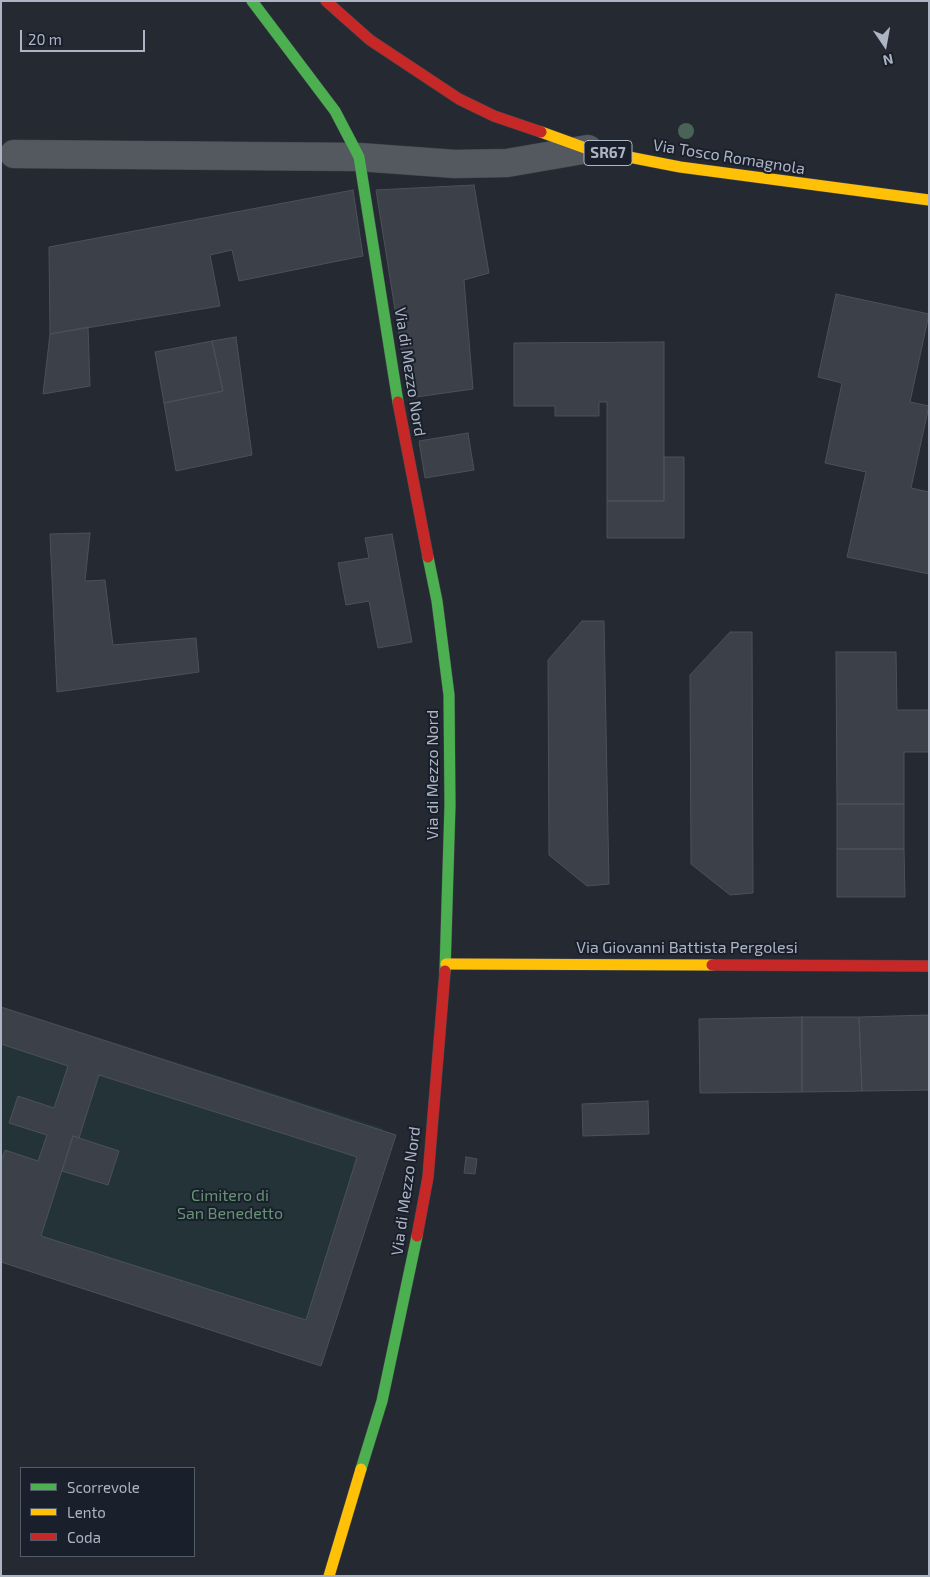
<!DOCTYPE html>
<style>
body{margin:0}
#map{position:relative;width:930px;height:1577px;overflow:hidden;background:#252931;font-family:"Exo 2",sans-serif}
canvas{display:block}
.frame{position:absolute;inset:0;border:2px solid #adb4c3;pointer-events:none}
.legend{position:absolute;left:20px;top:1467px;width:175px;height:90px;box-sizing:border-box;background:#191f2b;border:1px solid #545b68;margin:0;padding:6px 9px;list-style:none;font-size:15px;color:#adb4c3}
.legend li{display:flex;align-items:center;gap:10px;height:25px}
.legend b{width:25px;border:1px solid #545b68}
.north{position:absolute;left:860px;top:20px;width:50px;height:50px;-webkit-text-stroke:4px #191f2b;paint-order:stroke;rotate:168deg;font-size:14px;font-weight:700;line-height:20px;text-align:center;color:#adb4c3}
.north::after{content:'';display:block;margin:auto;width:18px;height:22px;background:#adb4c3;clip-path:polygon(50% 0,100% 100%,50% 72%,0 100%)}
.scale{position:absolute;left:20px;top:30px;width:125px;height:22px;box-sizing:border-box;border:2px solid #adb4c3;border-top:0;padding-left:6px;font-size:15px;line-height:18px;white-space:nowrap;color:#adb4c3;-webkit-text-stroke:4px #191f2b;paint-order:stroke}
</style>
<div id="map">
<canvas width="930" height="1577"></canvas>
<div class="frame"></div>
<ul class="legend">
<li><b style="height:6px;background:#4caf50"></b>Scorrevole</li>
<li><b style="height:6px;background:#ffc107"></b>Lento</li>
<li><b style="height:6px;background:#c62828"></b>Coda</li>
</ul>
<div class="north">N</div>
<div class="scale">20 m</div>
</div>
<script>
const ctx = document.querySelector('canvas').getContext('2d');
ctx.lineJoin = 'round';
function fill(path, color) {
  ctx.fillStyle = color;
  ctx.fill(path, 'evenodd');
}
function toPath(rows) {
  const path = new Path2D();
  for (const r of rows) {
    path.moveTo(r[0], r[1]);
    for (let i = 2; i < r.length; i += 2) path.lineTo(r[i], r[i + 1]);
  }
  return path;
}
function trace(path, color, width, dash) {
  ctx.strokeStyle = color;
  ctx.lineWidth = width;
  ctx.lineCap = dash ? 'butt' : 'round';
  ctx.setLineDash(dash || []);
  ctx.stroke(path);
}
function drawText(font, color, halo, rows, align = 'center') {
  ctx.font = font + ' "Exo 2",sans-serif';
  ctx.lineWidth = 4;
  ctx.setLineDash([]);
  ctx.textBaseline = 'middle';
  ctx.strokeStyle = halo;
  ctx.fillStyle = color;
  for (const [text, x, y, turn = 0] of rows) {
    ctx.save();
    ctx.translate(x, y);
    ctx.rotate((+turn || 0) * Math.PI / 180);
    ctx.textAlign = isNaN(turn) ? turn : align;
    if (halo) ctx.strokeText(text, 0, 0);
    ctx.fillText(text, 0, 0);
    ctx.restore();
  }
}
fill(toPath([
 [1,1006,383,1128,312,1358,1,1255]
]), '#233337');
const building = toPath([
 [474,185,489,273,464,280,473,389,409,398,376,190,474,185],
 [353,190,363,256,239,281,232,250,210,255,220,306,50,334,49,247,353,190],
 [836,294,929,314,910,402,929,406,911,488,929,492,929,574,847,557,866,472,825,463,842,383,818,377,836,294],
 [88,327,90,386,43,394,50,334,88,327],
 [236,337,252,455,176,471,164,403,223,391,212,341,236,337],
 [212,341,223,391,164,403,155,352,212,341],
 [664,342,664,501,607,501,607,402,599,402,599,416,555,416,555,406,514,406,514,343,664,342],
 [468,433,474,470,425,478,419,441,468,433],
 [664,457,684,457,684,538,607,538,607,501,664,501,664,457],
 [90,533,85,581,105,580,113,645,196,638,199,672,57,692,50,534,90,533],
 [392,534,412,642,378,648,369,601,346,605,338,563,369,558,365,538,392,534],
 [582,621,604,621,609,884,587,886,549,855,548,660,582,621],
 [730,632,752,632,753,893,730,895,691,864,690,675,730,632],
 [836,652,896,652,897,710,929,710,929,752,904,752,904,804,837,804,836,652],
 [837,804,904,804,904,849,837,849,837,804],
 [837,849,904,849,905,897,837,897,837,849],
 [1,1007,396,1135,321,1366,1,1262,1,1161,5,1150,38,1161,47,1135,9,1123,18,1096,54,1108,68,1066,1,1044,1,1007],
 [99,1075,357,1157,306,1320,41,1236,73,1136,79,1138,99,1075],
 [929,1015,929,1090,862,1091,859,1017,929,1015],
 [802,1017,802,1092,700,1093,699,1019,802,1017],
 [802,1017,859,1017,862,1091,802,1092,802,1017],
 [648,1101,649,1134,583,1136,582,1104,648,1101],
 [73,1136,119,1151,108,1185,62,1171,73,1136],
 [466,1157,477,1159,475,1174,464,1173,466,1157]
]);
fill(building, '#3c4048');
trace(building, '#4c5159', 1);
const street = toPath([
 [14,154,359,157,455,164,507,163,588,149]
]);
const fast = toPath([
 [252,1,335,111,359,157,398,402],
 [428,557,437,601,449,695,450,805,445,971],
 [361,1469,382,1401,417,1236]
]);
const slow = toPath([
 [541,132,588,149,680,167,929,200],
 [446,964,712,965],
 [329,1576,361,1469]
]);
const jam = toPath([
 [326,1,370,40,459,99,494,116,541,132],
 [398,402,428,557],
 [712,965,929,966],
 [417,1236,428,1177,445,971]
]);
trace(street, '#42454c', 29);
trace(fast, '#42454c', 12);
trace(slow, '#42454c', 12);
trace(jam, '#42454c', 12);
trace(street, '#54585f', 28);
trace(fast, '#4caf50', 11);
trace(slow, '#ffc107', 11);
trace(jam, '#c62828', 11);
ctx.fillStyle = '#496356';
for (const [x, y] of [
 [686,131]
]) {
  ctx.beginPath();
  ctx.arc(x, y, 8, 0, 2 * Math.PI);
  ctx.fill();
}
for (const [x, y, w] of [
 [608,153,48]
]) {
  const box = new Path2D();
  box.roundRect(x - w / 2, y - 12.5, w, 25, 4);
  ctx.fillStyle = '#191f2b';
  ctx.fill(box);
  trace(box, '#adb4c3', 1);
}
drawText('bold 15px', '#adb4c3', null, [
 ["SR67",608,153]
]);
drawText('16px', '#adb4c3', '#191f2b', [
 ["Via Tosco Romagnola",729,157,9],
 ["Via di Mezzo Nord",410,372,81],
 ["Via di Mezzo Nord",433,775,-90],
 ["Via Giovanni Battista Pergolesi",687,948],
 ["Via di Mezzo Nord",406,1191,-82]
]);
drawText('16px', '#669374', '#191f2b', [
 ["Cimitero di",230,1196],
 ["San Benedetto",230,1214]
]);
</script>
